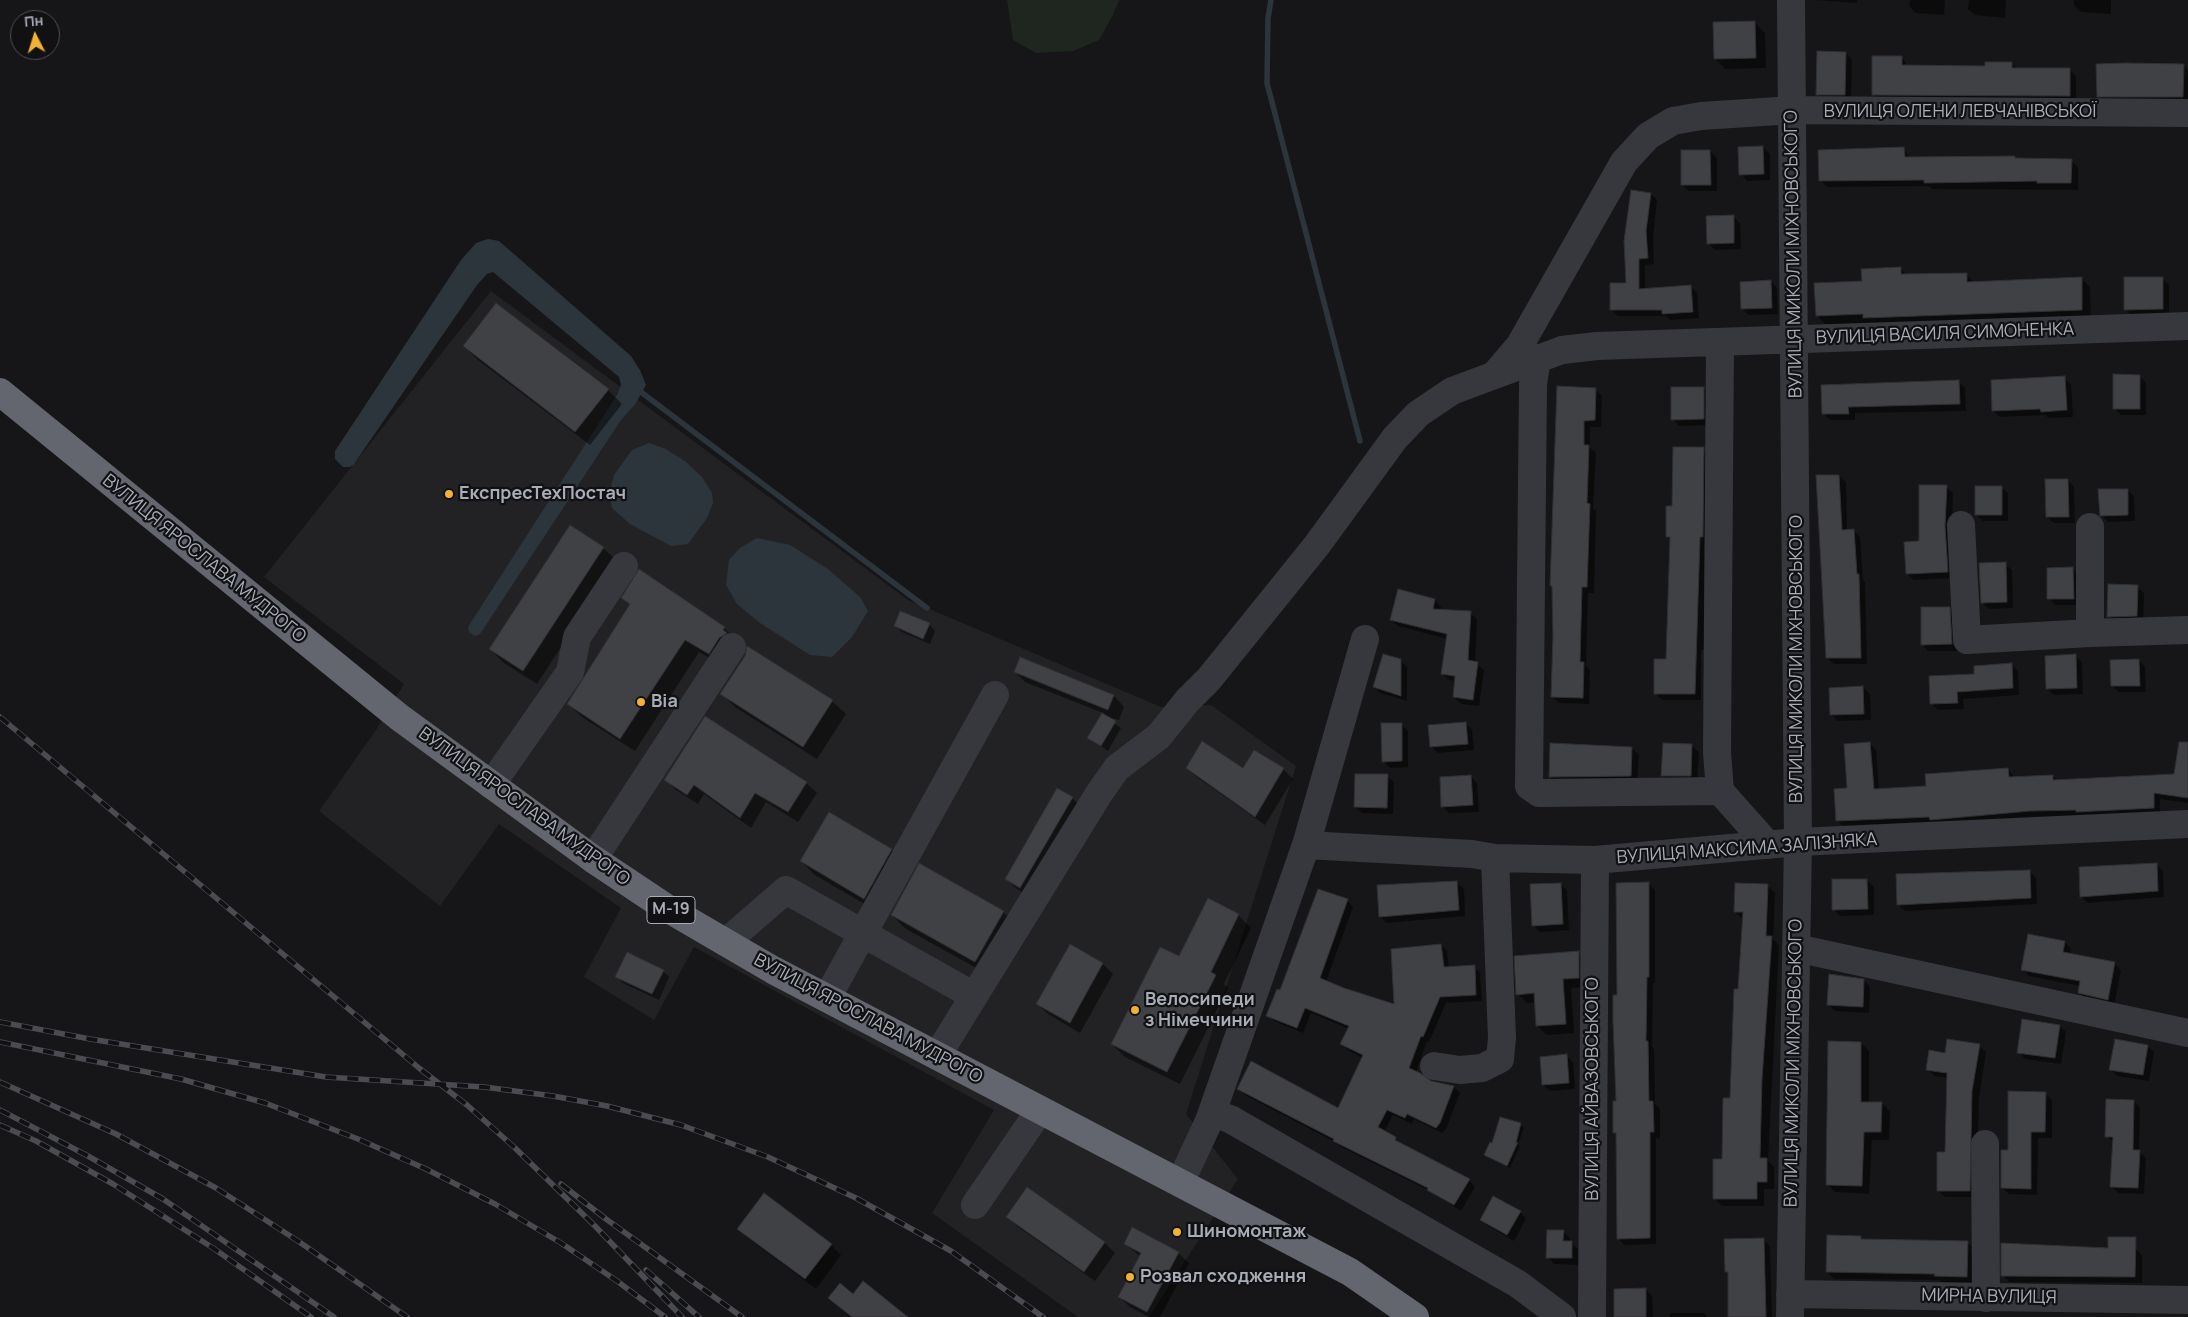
<!DOCTYPE html>
<meta charset="utf-8">
<style>
body{margin:0}
#map{position:relative;width:2188px;height:1317px;overflow:hidden;background:#161618;font-family:Manrope,sans-serif}
canvas{display:block}
.north{position:absolute;left:10px;top:10px;width:50px;height:50px;box-sizing:border-box;background:#111113;border:1px solid #4d4f55;border-radius:50%;rotate:355deg;font-size:14px;font-weight:700;line-height:20px;text-align:center;color:#a8adb8}
.north::after{content:'';display:block;margin:auto;width:18px;height:22px;background:#f2b134;clip-path:polygon(50% 0,100% 100%,50% 72%,0 100%)}
</style>
<div id="map">
<canvas width="2188" height="1317"></canvas>
<div class="north">Пн</div>
</div>
<script>
const ctx = document.querySelector('canvas').getContext('2d');
ctx.lineJoin = 'round';
function fill(path, color) {
  ctx.fillStyle = color;
  ctx.fill(path, 'evenodd');
}
function toPath(rows) {
  const path = new Path2D();
  for (const r of rows) {
    path.moveTo(r[0], r[1]);
    for (let i = 2; i < r.length; i += 2) path.lineTo(r[i], r[i + 1]);
  }
  return path;
}
function trace(path, color, width, dash) {
  ctx.strokeStyle = color;
  ctx.lineWidth = width;
  ctx.lineCap = dash ? 'butt' : 'round';
  ctx.setLineDash(dash || []);
  ctx.stroke(path);
}
function drawText(font, color, halo, rows, align = 'center') {
  ctx.font = font + ' Manrope,sans-serif';
  ctx.lineWidth = 4.5;
  ctx.setLineDash([]);
  ctx.textBaseline = 'middle';
  ctx.strokeStyle = halo;
  ctx.fillStyle = color;
  for (const [text, x, y, turn = 0] of rows) {
    ctx.save();
    ctx.translate(x, y);
    ctx.rotate((+turn || 0) * Math.PI / 180);
    ctx.textAlign = isNaN(turn) ? turn : align;
    if (halo) ctx.strokeText(text, 0, 0);
    ctx.fillText(text, 0, 0);
    ctx.restore();
  }
}
fill(toPath([
 [491,291,908,600,1161,707,1211,705,1296,766,1186,1114,1238,1179,1149,1317,1078,1317,932,1213,994,1110,694,947,654,1020,584,977,621,908,499,824,440,906,319,811,376,730,404,684,264,577]
]), '#222225');
fill(toPath([
 [1007,0,1119,0,1113,15,1099,40,1073,51,1036,53,1013,40]
]), '#1e261f');
fill(toPath([
 [488,239,499,241,631,356,640,370,646,385,636,403,621,420,480,634,475,636,469,632,468,627,617,395,621,385,619,377,493,272,487,274,477,285,354,464,350,467,343,467,335,459,335,451,461,260,476,243],
 [649,443,666,449,686,462,702,477,712,493,713,503,707,518,688,544,671,546,630,524,612,508,609,494,614,475,632,450],
 [757,538,790,545,828,569,860,597,868,611,852,637,832,657,810,655,760,623,737,604,726,585,729,560,740,548]
]), '#2c353c');
fill(toPath([
 [1814,0,1857,0,1857,3],
 [1910,0,1945,0,1944,15,1916,13,1909,6],
 [1969,0,2006,0,2005,18,1975,15,1968,9],
 [2074,0,2111,0,2111,14,2081,12,2074,6],
 [1755,23,1765,33,1766,68,1725,69,1715,58],
 [1846,53,1852,60,1851,101,1824,101,1817,94],
 [1902,57,1908,67,1986,67,2011,63,2018,69,2069,69,2076,76,2076,103,1880,101,1874,94],
 [2184,66,2188,70,2188,103,2105,103,2098,96],
 [1763,147,1770,154,1770,180,1747,181,1741,174],
 [1904,149,1910,158,2014,157,2017,160,2071,160,2078,167,2078,190,1932,189,1929,186,1827,187,1820,180],
 [1710,151,1717,158,1717,191,1689,191,1682,185],
 [1651,194,1657,200,1653,238,1654,264,1645,265,1645,290,1691,287,1697,293,1699,318,1670,320,1666,316,1618,316,1611,310,1628,284],
 [1733,216,1740,223,1741,249,1715,250,1708,243],
 [1900,268,1907,275,1966,274,1975,283,2081,278,2090,287,2091,319,1874,326,1870,323,1826,325,1817,316,1863,282],
 [2162,278,2169,285,2169,316,2132,316,2126,310],
 [1771,281,1777,288,1778,314,1749,315,1742,309],
 [464,346,608,390,622,404,590,445,478,360],
 [2140,376,2146,383,2146,415,2121,415,2114,408],
 [2064,378,2071,384,2073,417,2049,418,2045,415,2000,417,1993,411],
 [1959,382,1965,388,1966,411,1855,413,1855,420,1830,420,1823,413,1823,386],
 [1558,388,1595,389,1602,396,1601,427,1590,427,1590,448,1596,453,1593,509,1596,511,1594,593,1588,593,1586,666,1590,670,1589,704,1559,703,1553,697,1554,588,1552,586],
 [1704,388,1710,395,1710,425,1679,426,1673,419],
 [1703,449,1710,455,1704,650,1701,650,1701,700,1662,700,1655,693,1667,660,1671,539,1668,536,1673,508],
 [1839,476,1846,482,1847,531,1853,530,1860,537,1863,580,1865,582,1867,664,1834,664,1827,658],
 [2068,480,2074,487,2075,523,2054,523,2047,517],
 [1946,487,1953,493,1952,533,1954,578,1914,580,1907,574],
 [2001,487,2008,493,2008,521,1983,521,1976,515],
 [2128,490,2134,497,2135,521,2108,522,2101,515],
 [603,548,617,561,537,684,504,663,490,649],
 [2005,564,2012,570,2013,608,1989,609,1982,602],
 [2072,569,2079,575,2080,605,2055,605,2049,598],
 [2137,586,2144,593,2143,622,2115,623,2109,616],
 [623,598,724,628,738,642,723,666,699,652,635,751,582,717,568,704,631,606],
 [1435,600,1441,607,1440,611,1470,613,1477,619,1475,663,1484,670,1479,706,1461,704,1454,697,1456,681,1449,680,1443,674,1448,639,1398,626,1391,620],
 [1949,608,1956,615,1959,651,1928,651,1922,644],
 [929,624,935,631,930,644,902,632,895,626],
 [2075,656,2082,662,2083,694,2054,695,2047,689],
 [1020,659,1114,696,1124,707,1119,720,1104,716,1121,728,1108,751,1089,738,1103,713,1025,682,1015,672],
 [1400,660,1407,667,1407,701,1381,693,1374,687],
 [2139,660,2145,667,2146,692,2119,692,2112,686],
 [2011,664,2018,671,2019,695,1963,699,1964,709,1938,710,1931,703,1976,676],
 [1863,687,1870,694,1871,720,1838,721,1831,715],
 [722,694,832,701,846,714,817,759,735,707],
 [706,718,806,783,817,793,798,822,766,802,751,828,704,794,698,804,676,790,665,779],
 [1401,724,1408,731,1408,767,1390,768,1383,761],
 [1466,724,1472,730,1474,750,1438,753,1431,746],
 [1869,743,1876,750,1879,790,1928,787,2008,769,2015,778,2053,776,2058,781,2176,775,2188,758,2188,803,2160,799,2160,815,1844,827,1837,821],
 [1692,746,1699,752,1697,782,1669,782,1662,776],
 [1632,748,1639,755,1637,782,1557,783,1550,777],
 [1188,768,1283,769,1293,779,1265,825,1198,778],
 [1387,776,1394,782,1393,814,1362,813,1355,807],
 [1470,776,1477,783,1479,812,1449,813,1442,806],
 [1058,790,1072,798,1083,809,1031,897,1017,889,1006,879],
 [891,850,905,863,878,912,815,875,801,861],
 [2156,864,2163,871,2164,897,2088,903,2081,897],
 [2030,872,2036,878,2037,904,1905,911,1898,905],
 [1867,880,1874,887,1874,915,1840,916,1833,909],
 [1457,883,1464,889,1465,916,1387,923,1380,917],
 [1560,884,1567,890,1569,930,1540,932,1533,925],
 [1649,884,1655,890,1655,983,1653,983,1652,1046,1654,1049,1655,1104,1660,1109,1660,1138,1656,1139,1656,1244,1624,1245,1618,1238,1618,1136,1615,1133,1618,996],
 [1768,886,1775,893,1773,939,1779,945,1768,1161,1774,1167,1774,1189,1764,1189,1764,1206,1722,1206,1715,1199,1732,1099,1740,990,1743,919,1735,912],
 [1347,900,1353,907,1326,982,1395,1006,1441,945,1447,951,1449,968,1474,966,1480,973,1482,1001,1446,1003,1429,1042,1427,1041,1416,1072,1431,1082,1454,1087,1460,1093,1446,1129,1442,1133,1414,1119,1412,1124,1393,1115,1384,1132,1401,1144,1469,1180,1475,1187,1461,1211,1430,1191,1341,1147,1335,1142,1245,1095,1238,1089,1339,1110,1363,1058,1348,1050,1342,1044,1349,1029,1311,1013,1303,1033,1274,1021,1268,1015,1281,992],
 [1003,912,1017,925,989,975,906,929,892,915],
 [1238,915,1251,928,1224,984,1228,988,1180,1084,1125,1057,1112,1044,1180,958],
 [2065,942,2071,949,2070,955,2114,963,2121,970,2114,1006,2086,999,2079,993,2080,986,2029,976,2023,969],
 [1070,946,1103,964,1113,974,1080,1033,1048,1014,1037,1004],
 [1578,953,1587,962,1587,987,1571,988,1574,1033,1547,1035,1537,1026,1536,1002,1527,1003,1518,994],
 [663,971,669,977,659,1000,623,983,616,976],
 [1864,980,1870,987,1869,1013,1835,1011,1828,1005],
 [2059,1026,2066,1032,2061,1064,2025,1059,2019,1052],
 [1861,1043,1869,1051,1869,1103,1882,1103,1890,1112,1889,1140,1872,1140,1869,1194,1835,1192,1827,1184],
 [1979,1046,1986,1052,1979,1098,1976,1197,1945,1197,1938,1191,1946,1153,1948,1078,1934,1076,1928,1069,1946,1054],
 [2147,1046,2154,1052,2149,1081,2117,1076,2111,1070],
 [1566,1056,1573,1062,1575,1089,1550,1091,1543,1085],
 [2045,1093,2052,1100,2052,1138,2038,1138,2037,1195,2009,1194,2002,1188,2009,1151],
 [2134,1101,2140,1108,2139,1152,2146,1158,2144,1194,2118,1193,2111,1186,2114,1143,2107,1136],
 [1501,1118,1524,1127,1518,1145,1520,1146,1510,1168,1485,1155,1493,1145],
 [1027,1188,1105,1243,1115,1253,1095,1281,1018,1227,1007,1217],
 [1520,1212,1526,1219,1514,1241,1488,1226,1481,1220],
 [739,1229,831,1245,841,1255,816,1289,749,1239],
 [1563,1231,1570,1238,1570,1242,1578,1249,1578,1265,1554,1264,1548,1257],
 [1860,1237,1864,1240,1968,1243,1974,1249,1973,1283,1942,1282,1940,1280,1834,1279,1827,1272],
 [1763,1239,1770,1246,1772,1317,1729,1317,1729,1274,1726,1271],
 [1125,1244,1178,1253,1189,1263,1160,1317,1149,1317,1130,1307,1119,1297,1140,1256],
 [2135,1248,2142,1255,2142,1283,2009,1282,2003,1275,2108,1249],
 [1646,1289,1652,1296,1653,1317,1615,1317],
 [829,1298,906,1317,850,1317],
 [1670,1313,1704,1313,1707,1317,1670,1317]
]), '#0007');
trace(toPath([
 [1271,0,1268,18,1267,83,1360,441],
 [637,389,927,608]
]), '#2c353c', 5.5);
const building = toPath([
 [1755,21,1756,58,1714,59,1713,22,1755,21],
 [1817,51,1846,52,1845,95,1816,95,1817,51],
 [1872,56,1902,56,1902,65,1985,66,1985,62,2012,62,2012,68,2070,68,2070,96,1872,95,1872,56],
 [2125,63,2184,64,2183,97,2097,97,2096,64,2125,63],
 [1763,146,1764,174,1739,175,1738,147,1763,146],
 [1904,147,1905,157,2015,156,2015,158,2072,159,2071,183,2037,183,2037,181,1924,183,1924,180,1819,181,1818,150,1904,147],
 [1681,150,1710,150,1711,185,1681,185,1681,150],
 [1631,190,1651,193,1646,231,1648,258,1639,259,1639,289,1691,285,1693,312,1662,314,1662,310,1610,310,1610,283,1626,283,1624,241,1631,190],
 [1734,215,1734,243,1707,244,1706,216,1734,215],
 [1901,267,1901,274,1967,273,1967,282,2082,277,2082,310,1863,318,1863,314,1816,316,1814,283,1862,281,1861,269,1901,267],
 [2124,277,2163,277,2163,309,2124,310,2124,277],
 [1771,280,1772,308,1741,309,1740,282,1771,280],
 [496,303,609,389,575,432,463,346,496,303],
 [2113,374,2140,375,2140,409,2113,409,2113,374],
 [2065,376,2067,410,2041,412,2040,409,1992,411,1991,380,2065,376],
 [1959,380,1960,404,1848,407,1849,414,1822,414,1821,385,1959,380],
 [1557,386,1596,388,1595,420,1584,421,1584,445,1589,445,1587,503,1590,504,1587,587,1582,587,1580,662,1584,662,1583,698,1551,697,1553,636,1552,586,1550,586,1557,386],
 [1671,387,1704,387,1704,419,1671,420,1671,387],
 [1673,447,1704,447,1703,537,1700,537,1695,694,1654,694,1654,659,1666,659,1670,537,1666,537,1666,506,1672,506,1673,447],
 [1816,475,1839,475,1842,530,1854,529,1857,574,1859,574,1861,658,1826,658,1816,475],
 [2045,479,2068,479,2069,517,2046,517,2045,479],
 [1919,485,1947,485,1945,526,1948,572,1906,574,1904,542,1919,541,1919,485],
 [1975,486,2002,486,2002,515,1975,515,1975,486],
 [2098,489,2128,489,2128,515,2100,516,2098,489],
 [570,525,604,547,523,671,489,649,570,525],
 [2006,562,2007,602,1981,603,1979,563,2006,562],
 [2073,567,2074,599,2047,599,2047,568,2073,567],
 [639,569,725,627,723,630,727,633,719,638,709,654,685,640,620,739,567,704,630,604,621,598,639,569],
 [2108,584,2138,585,2137,616,2107,617,2108,584],
 [1398,589,1435,599,1433,609,1471,611,1468,660,1478,662,1473,700,1453,697,1455,676,1441,674,1447,634,1390,620,1398,589],
 [1921,607,1950,607,1952,644,1921,645,1921,607],
 [900,611,930,623,923,639,894,626,900,611],
 [747,646,833,700,803,747,720,694,745,656,747,646],
 [1383,654,1401,659,1401,696,1373,687,1383,654],
 [2076,654,2077,688,2046,689,2045,656,2076,654],
 [1020,657,1114,695,1108,710,1014,672,1020,657],
 [2139,659,2140,686,2111,686,2110,660,2139,659],
 [2012,663,2013,688,1957,692,1958,703,1930,704,1929,676,1974,674,1974,666,2012,663],
 [1863,686,1864,714,1830,715,1829,688,1863,686],
 [1102,713,1116,721,1101,746,1087,738,1102,713],
 [705,716,807,782,788,812,755,793,740,818,694,785,687,795,664,780,705,716],
 [1466,722,1468,744,1430,747,1428,725,1466,722],
 [1381,723,1402,723,1402,761,1382,762,1381,723],
 [1202,741,1243,768,1254,750,1284,768,1255,817,1186,768,1202,741],
 [1870,742,1874,789,1926,786,1925,774,2008,768,2009,777,2053,775,2053,780,2174,774,2179,742,2188,742,2188,798,2154,793,2154,808,2076,812,2076,810,2030,811,1930,820,1929,817,1836,821,1834,789,1847,788,1844,744,1870,742],
 [1550,743,1632,747,1631,776,1549,777,1550,743],
 [1663,743,1692,744,1691,776,1661,776,1663,743],
 [1355,774,1388,774,1387,808,1354,807,1355,774],
 [1471,775,1473,805,1441,807,1440,777,1471,775],
 [1057,788,1073,797,1020,888,1005,879,1057,788],
 [829,812,892,849,864,899,800,861,829,812],
 [919,863,1004,911,975,962,891,915,919,863],
 [2157,863,2158,891,2080,897,2079,867,2157,863],
 [2030,870,2031,898,1897,905,1896,874,2030,870],
 [1832,879,1867,879,1868,909,1832,910,1832,879],
 [1457,881,1459,910,1379,917,1377,885,1457,881],
 [1649,882,1649,977,1647,977,1646,1041,1648,1041,1649,1101,1653,1101,1654,1132,1650,1132,1650,1238,1617,1239,1616,1133,1613,1133,1613,1101,1616,1101,1613,1021,1613,995,1617,995,1616,883,1649,882],
 [1561,883,1563,924,1532,926,1530,884,1561,883],
 [1735,883,1768,884,1766,936,1772,936,1762,1079,1760,1158,1767,1158,1767,1182,1757,1182,1757,1199,1713,1199,1713,1159,1722,1159,1723,1098,1730,1098,1734,989,1738,989,1743,912,1734,912,1735,883],
 [1318,889,1348,899,1320,978,1344,988,1394,1004,1391,949,1441,944,1444,967,1475,965,1476,995,1440,997,1423,1037,1421,1036,1409,1068,1420,1073,1431,1081,1454,1086,1440,1123,1436,1128,1407,1114,1405,1118,1387,1110,1378,1127,1396,1137,1395,1140,1470,1179,1454,1205,1427,1190,1428,1188,1333,1141,1334,1139,1237,1089,1251,1061,1338,1108,1363,1055,1340,1044,1349,1026,1305,1008,1297,1028,1266,1016,1277,989,1280,990,1318,889],
 [1208,898,1239,914,1211,972,1216,975,1167,1072,1111,1044,1160,947,1179,956,1208,898],
 [2028,934,2065,941,2063,952,2115,962,2108,1000,2078,993,2080,981,2021,970,2028,934],
 [1070,944,1103,963,1070,1023,1036,1004,1070,944],
 [1579,951,1579,978,1563,979,1566,1024,1536,1026,1534,993,1516,995,1514,956,1579,951],
 [627,952,664,970,652,994,615,977,627,952],
 [1829,974,1864,979,1863,1007,1827,1005,1829,974],
 [2022,1019,2060,1025,2055,1058,2017,1053,2022,1019],
 [1947,1039,1980,1044,1972,1091,1970,1191,1937,1191,1937,1152,1945,1152,1947,1073,1926,1070,1929,1050,1945,1053,1947,1039],
 [2115,1039,2148,1045,2143,1075,2109,1070,2115,1039],
 [1828,1041,1861,1042,1861,1102,1882,1102,1881,1132,1864,1132,1862,1186,1826,1185,1828,1041],
 [1567,1054,1569,1083,1542,1085,1540,1057,1567,1054],
 [2008,1091,2046,1092,2045,1132,2031,1132,2031,1189,2001,1188,2001,1150,2008,1150,2008,1091],
 [2106,1099,2134,1100,2133,1150,2140,1150,2138,1188,2110,1187,2113,1137,2105,1137,2106,1099],
 [1500,1117,1521,1123,1516,1143,1518,1142,1507,1166,1484,1155,1490,1142,1492,1143,1500,1117],
 [1027,1187,1105,1242,1084,1272,1006,1217,1027,1187],
 [764,1193,832,1244,805,1279,737,1229,764,1193],
 [1493,1196,1521,1211,1507,1235,1480,1220,1493,1196],
 [1132,1227,1179,1252,1147,1312,1118,1297,1141,1253,1124,1244,1132,1227],
 [1547,1230,1564,1230,1563,1241,1572,1241,1572,1258,1546,1258,1547,1230],
 [1827,1235,1861,1236,1861,1239,1968,1241,1967,1277,1934,1276,1935,1274,1826,1272,1827,1235],
 [2108,1237,2136,1237,2135,1277,2001,1276,2001,1243,2108,1248,2108,1237],
 [1764,1238,1766,1317,1728,1317,1728,1272,1725,1272,1724,1239,1764,1238],
 [863,1281,908,1317,852,1317,828,1298,840,1283,853,1294,863,1281],
 [1646,1288,1646,1317,1614,1317,1614,1289,1646,1288]
]);
fill(building, '#404145');
trace(building, '#303034', 1);
trace(toPath([
 [1720,342,1717,752,1720,791],
 [1537,358,1533,384,1529,786,1539,793,1720,791,1768,845],
 [1497,372,1520,345,1624,162,1648,136,1673,121,1701,116,1793,110,2188,113],
 [1961,525,1967,640,2090,633,2090,527],
 [2090,633,2188,630],
 [491,785,570,672,577,637,624,566],
 [1306,845,1472,854,1495,858,1595,860,1798,842,2188,824],
 [593,859,732,647],
 [726,942,786,890,974,996],
 [1796,948,2188,1033],
 [827,998,995,695],
 [937,1056,1100,792,1117,768,1159,736,1187,701,1209,679,1317,545,1395,438,1418,414,1452,391,1562,350,1597,346,2188,326],
 [1434,1066,1460,1070,1482,1068,1500,1059,1502,1038,1495,858],
 [1212,1113,1230,1119,1518,1284,1562,1317],
 [1985,1144,1986,1298],
 [1180,1183,1209,1121,1306,845,1365,639],
 [975,1205,1040,1110],
 [1790,1294,2188,1300],
 [1592,1317,1595,860],
 [1790,1317,1798,842,1791,0]
]), '#37383d', 28);
trace(toPath([
 [0,392,399,717,593,859,665,907,773,970,1350,1272,1415,1317]
]), '#63666e', 28);
const rail = toPath([
 [0,717,419,1068,467,1105,514,1147,595,1226,682,1317],
 [0,1022,90,1039,326,1077,484,1087,553,1096,607,1106,681,1125,768,1157,856,1198,951,1251,1043,1317],
 [0,1042,181,1079,265,1103,358,1139,426,1169,495,1204,561,1243,617,1281,665,1317],
 [0,1082,116,1134,216,1188,298,1241,407,1317],
 [0,1110,88,1156,163,1199,334,1317],
 [0,1125,36,1141,113,1184,213,1248,311,1317],
 [561,1184,606,1219,742,1317],
 [646,1270,699,1317]
]);
trace(rail, '#4a4c52', 5.5);
trace(rail, '#111113', 4, [11]);
for (const [x, y, r, color] of [
 [449,494,5,"#f2b134"],
 [641,702,5,"#f2b134"],
 [1135,1010,5,"#f2b134"],
 [1177,1232,5,"#f2b134"],
 [1130,1277,5,"#f2b134"]
]) {
  const dot = new Path2D();
  dot.arc(x, y, r, 0, 2 * Math.PI);
  ctx.fillStyle = color;
  ctx.fill(dot);
  trace(dot, '#111113', 2);
}
for (const [x, y, w] of [
 [671,910,48]
]) {
  const box = new Path2D();
  box.roundRect(x - w / 2, y - 13.5, w, 27, 4);
  ctx.fillStyle = '#111113';
  ctx.fill(box);
  trace(box, '#a8adb8', 1);
}
drawText('bold 16px', '#a8adb8', null, [
 ["М-19",671,910]
]);
drawText('18px', '#a8adb8', '#111113', [
 ["ВУЛИЦЯ ОЛЕНИ ЛЕВЧАНІВСЬКОЇ",1960,112],
 ["ВУЛИЦЯ МИКОЛИ МІХНОВСЬКОГО",1794,254,-91],
 ["ВУЛИЦЯ ВАСИЛЯ СИМОНЕНКА",1945,334,-2],
 ["ВУЛИЦЯ ЯРОСЛАВА МУДРОГО",204,559,39],
 ["ВУЛИЦЯ МИКОЛИ МІХНОВСЬКОГО",1797,659,-90],
 ["ВУЛИЦЯ ЯРОСЛАВА МУДРОГО",524,807,36],
 ["ВУЛИЦЯ МАКСИМА ЗАЛІЗНЯКА",1747,849,-4],
 ["ВУЛИЦЯ ЯРОСЛАВА МУДРОГО",868,1019,28],
 ["ВУЛИЦЯ МИКОЛИ МІХНОВСЬКОГО",1794,1063,-89],
 ["ВУЛИЦЯ АЙВАЗОВСЬКОГО",1593,1089,-90],
 ["МИРНА ВУЛИЦЯ",1989,1297,1]
]);
drawText('bold 18px', '#a8adb8', '#111113', [
 ["ЕкспресТехПостач",459,494],
 ["Віа",651,702],
 ["Велосипеди",1145,1000],
 ["з Німеччини",1145,1021],
 ["Шиномонтаж",1187,1232],
 ["Розвал сходження",1140,1277]
], 'left');
</script>
